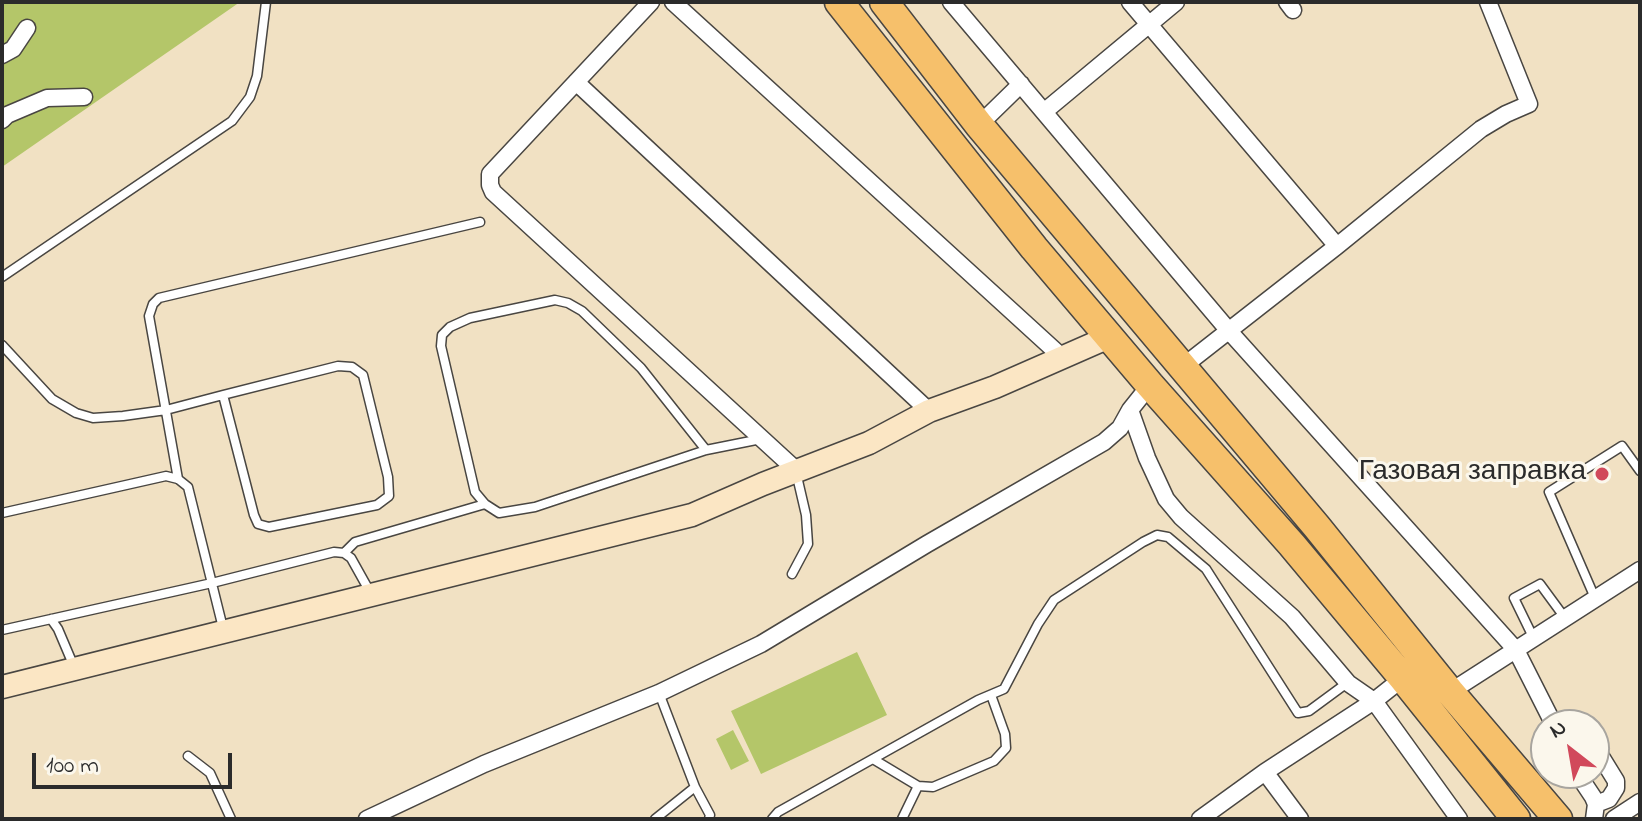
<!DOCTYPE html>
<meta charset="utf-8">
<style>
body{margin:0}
#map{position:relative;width:1642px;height:821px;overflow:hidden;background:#f1e1c3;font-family:"Indie Flower",sans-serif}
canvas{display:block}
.frame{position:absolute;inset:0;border:4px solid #2b2b2b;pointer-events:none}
.north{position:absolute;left:1530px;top:709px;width:80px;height:80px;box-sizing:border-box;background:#fbf7ec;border:2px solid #a8a59f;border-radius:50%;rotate:329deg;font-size:22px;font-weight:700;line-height:32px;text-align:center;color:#2b2b2b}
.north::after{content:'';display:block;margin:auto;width:28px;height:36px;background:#d1495b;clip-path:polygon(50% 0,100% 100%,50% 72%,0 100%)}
.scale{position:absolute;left:32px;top:753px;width:200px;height:36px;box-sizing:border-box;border:4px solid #2b2b2b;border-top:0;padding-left:10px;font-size:24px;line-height:28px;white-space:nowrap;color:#2b2b2b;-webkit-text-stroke:6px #fbf7ec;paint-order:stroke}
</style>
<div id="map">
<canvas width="1642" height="821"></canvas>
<div class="frame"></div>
<div class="north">N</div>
<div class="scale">100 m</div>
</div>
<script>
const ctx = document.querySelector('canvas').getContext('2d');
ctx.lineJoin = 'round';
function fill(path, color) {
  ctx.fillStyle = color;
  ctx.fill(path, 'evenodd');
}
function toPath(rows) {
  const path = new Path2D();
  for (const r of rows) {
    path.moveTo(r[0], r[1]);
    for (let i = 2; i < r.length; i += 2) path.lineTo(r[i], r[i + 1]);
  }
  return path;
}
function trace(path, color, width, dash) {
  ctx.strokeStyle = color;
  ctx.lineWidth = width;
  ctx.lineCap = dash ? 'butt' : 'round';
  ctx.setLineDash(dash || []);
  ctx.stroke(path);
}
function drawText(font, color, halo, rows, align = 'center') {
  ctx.font = font + ' "Indie Flower",sans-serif';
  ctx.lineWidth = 6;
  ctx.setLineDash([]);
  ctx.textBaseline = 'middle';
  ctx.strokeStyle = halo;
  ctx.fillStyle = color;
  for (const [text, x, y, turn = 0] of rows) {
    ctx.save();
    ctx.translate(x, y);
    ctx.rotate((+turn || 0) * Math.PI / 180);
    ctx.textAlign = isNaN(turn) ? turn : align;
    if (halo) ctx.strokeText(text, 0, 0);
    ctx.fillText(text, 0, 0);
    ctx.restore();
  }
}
fill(toPath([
 [2,2,240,2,2,167],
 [857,652,887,715,761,774,731,711],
 [733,730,749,761,731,770,716,739]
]), '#b4c669');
const lane = toPath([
 [2,277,232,121,250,97,257,76,266,2],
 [2,345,52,399,76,413,93,418,123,416,166,410,223,395,338,366,352,367,363,375,388,477,389,496,377,505,269,527,258,524,254,515,223,395],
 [706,450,641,368,582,311,568,303,555,300,470,318,450,327,442,335,441,346,475,492,485,504,499,513,535,507,706,450,761,439],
 [178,479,149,316,153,304,159,298,480,222],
 [2,513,166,476,178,479,188,487,223,628],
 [344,553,355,542,485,504],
 [792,574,808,544,806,515,796,472],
 [1595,598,1549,492,1622,446,1640,471],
 [51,619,58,629,75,669],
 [2,630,212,583,334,552,344,553,351,558,370,592],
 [1534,639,1514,598,1540,584,1565,618],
 [659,693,695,787,710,815,709,819],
 [188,756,210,773,231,819],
 [873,759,918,786],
 [655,819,695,787],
 [772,819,778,812,978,700,1004,689,1038,624,1054,600,1143,542,1157,535,1168,537,1206,569,1298,713,1309,711,1347,683],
 [902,819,918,786,933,787,994,761,1006,748,1005,734,991,695]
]);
const street = toPath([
 [651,2,490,174,490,185,493,192,796,470],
 [673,2,1063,358],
 [951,2,1229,331,1516,650,1554,725],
 [1130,2,1337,246],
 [1287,2,1293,10],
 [2,55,13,49,27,28],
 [576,82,929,411],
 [1045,111,1176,2],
 [2,120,7,115,47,98,84,97],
 [979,125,1021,84],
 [1181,368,1337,246,1481,129,1506,114,1529,104,1488,2],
 [1130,410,1147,458,1166,499,1181,517,1292,617,1348,683,1374,701,1459,819],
 [1450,692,1640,570],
 [1594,751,1600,755,1616,781,1616,788,1609,799,1596,804],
 [1265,772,1300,819],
 [1577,773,1593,797,1596,804,1594,819],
 [367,819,484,764,659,693,761,644,927,544,1104,442,1120,428,1130,410,1150,385],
 [1200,819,1265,772,1374,701,1403,678],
 [1614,819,1640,802]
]);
const secondary = toPath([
 [2,687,692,515,763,484,869,443,929,411,995,387,1109,337]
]);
const highway = toPath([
 [839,2,1034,248,1150,385,1292,545,1403,678,1516,819],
 [884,2,979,125,1317,527,1450,692,1558,819]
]);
trace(lane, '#494642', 11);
trace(street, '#494642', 19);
trace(secondary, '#494642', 25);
trace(highway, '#494642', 31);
trace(lane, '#fff', 8);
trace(street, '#fff', 16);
trace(secondary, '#fbe6c4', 22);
trace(highway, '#f6c06b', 28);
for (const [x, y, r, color] of [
 [1602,474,8,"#d1495b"]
]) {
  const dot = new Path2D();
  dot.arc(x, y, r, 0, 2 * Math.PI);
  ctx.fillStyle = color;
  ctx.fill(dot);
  trace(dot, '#fbf7ec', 3);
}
drawText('28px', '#2b2b2b', '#fbf7ec', [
 ["Газовая заправка",1586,474]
], 'right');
</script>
